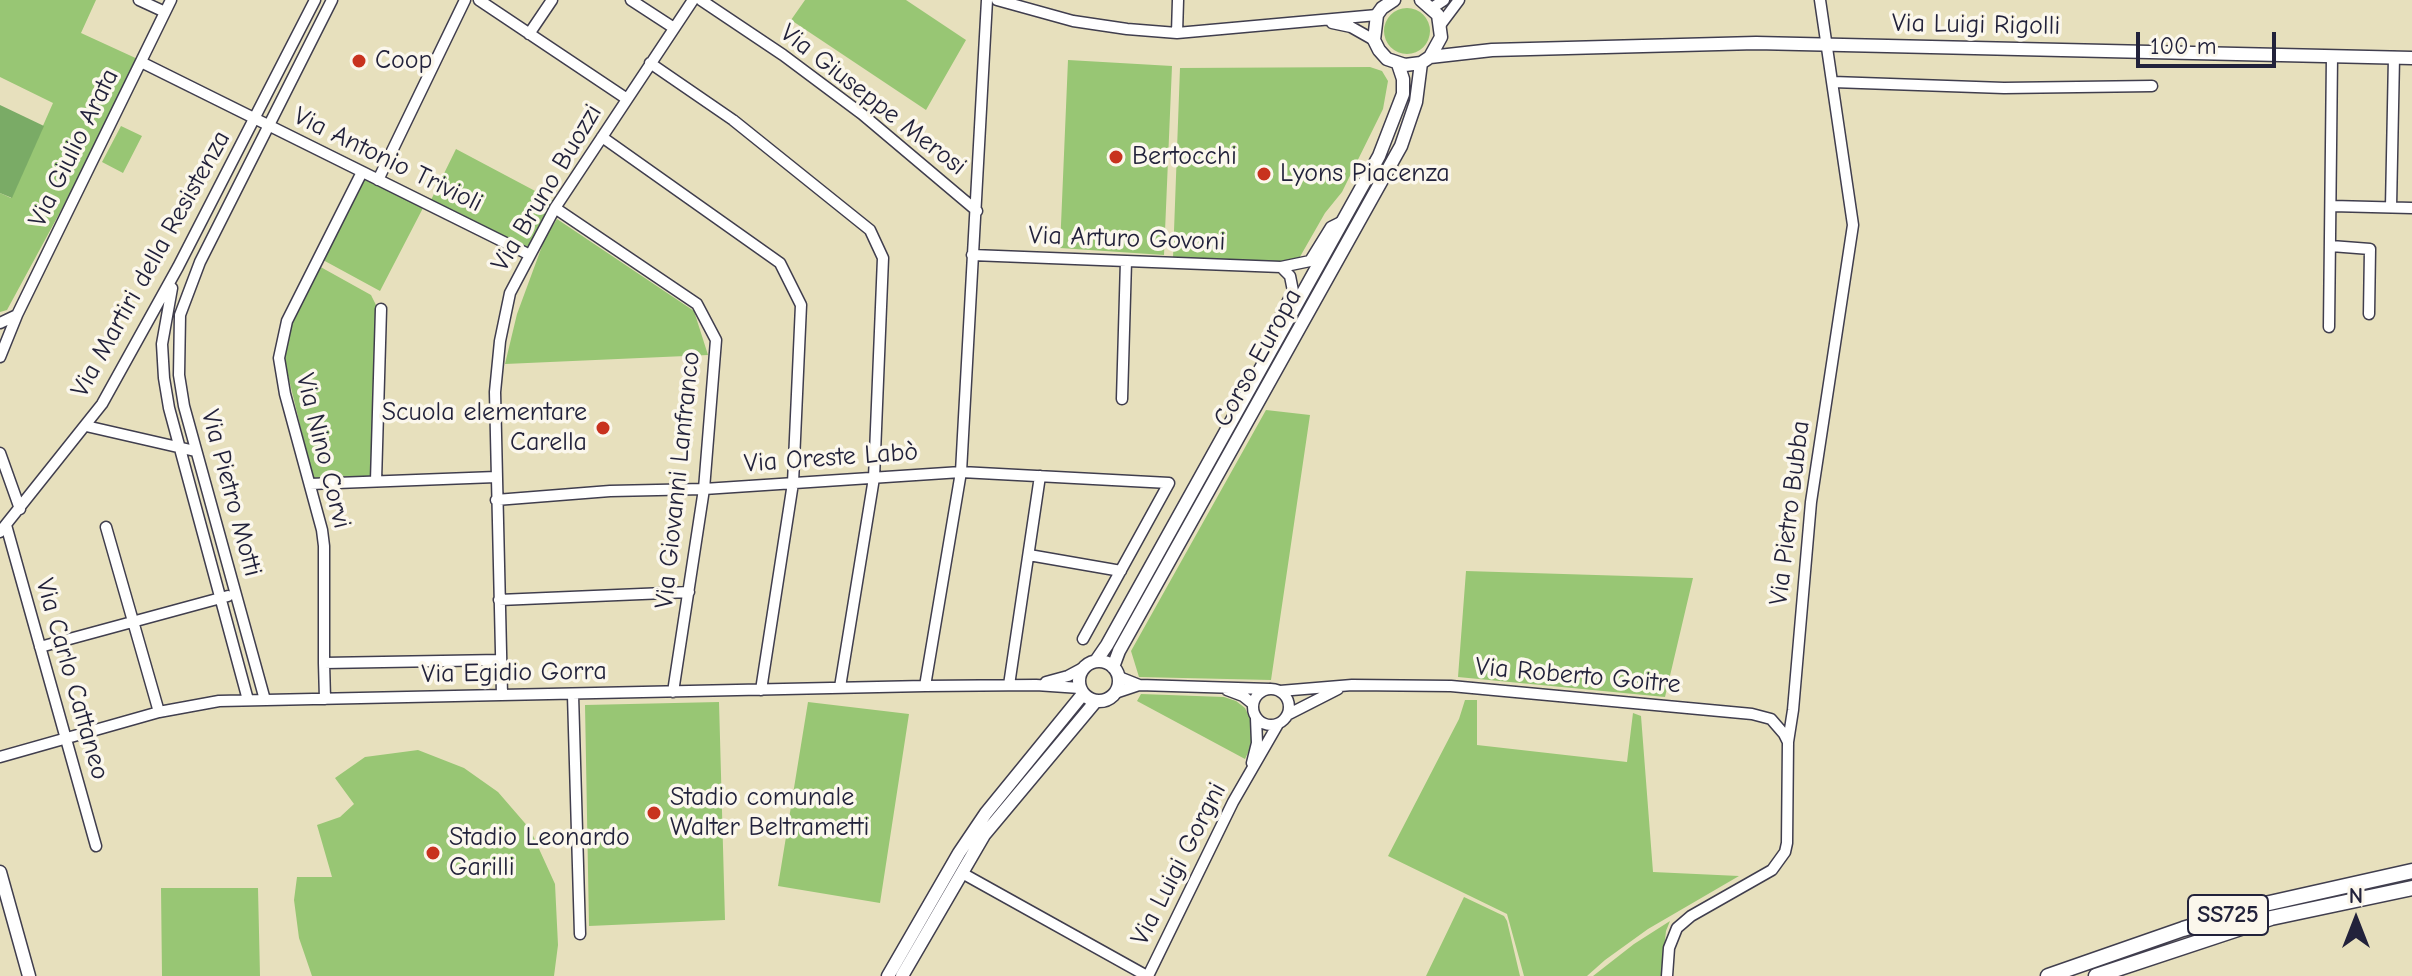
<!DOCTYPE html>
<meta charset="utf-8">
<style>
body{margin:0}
#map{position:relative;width:2412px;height:976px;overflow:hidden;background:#e7e0bd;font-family:"Comic Neue",sans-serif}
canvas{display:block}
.north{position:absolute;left:2316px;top:880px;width:80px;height:80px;-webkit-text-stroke:6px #fbf7ec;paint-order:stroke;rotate:0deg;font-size:22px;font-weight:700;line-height:32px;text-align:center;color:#22223b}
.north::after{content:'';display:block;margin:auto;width:28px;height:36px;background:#22223b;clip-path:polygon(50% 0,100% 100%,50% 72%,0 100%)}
.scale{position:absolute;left:2136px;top:32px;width:140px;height:36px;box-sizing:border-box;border:4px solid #22223b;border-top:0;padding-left:10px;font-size:24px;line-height:28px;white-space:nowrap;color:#22223b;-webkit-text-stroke:6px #fbf7ec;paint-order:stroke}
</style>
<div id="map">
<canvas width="2412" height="976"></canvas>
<div class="north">N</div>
<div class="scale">100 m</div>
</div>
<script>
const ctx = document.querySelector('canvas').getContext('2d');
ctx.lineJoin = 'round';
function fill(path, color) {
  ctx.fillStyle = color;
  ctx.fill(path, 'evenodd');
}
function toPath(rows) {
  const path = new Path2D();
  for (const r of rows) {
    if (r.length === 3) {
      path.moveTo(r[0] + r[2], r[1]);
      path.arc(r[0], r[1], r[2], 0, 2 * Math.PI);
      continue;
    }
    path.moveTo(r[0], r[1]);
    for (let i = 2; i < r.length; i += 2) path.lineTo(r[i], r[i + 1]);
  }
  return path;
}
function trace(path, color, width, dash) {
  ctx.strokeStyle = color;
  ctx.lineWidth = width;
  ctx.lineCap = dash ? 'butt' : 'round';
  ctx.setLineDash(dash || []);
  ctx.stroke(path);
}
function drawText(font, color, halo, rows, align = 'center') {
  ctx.font = font + ' "Comic Neue",sans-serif';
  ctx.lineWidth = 7;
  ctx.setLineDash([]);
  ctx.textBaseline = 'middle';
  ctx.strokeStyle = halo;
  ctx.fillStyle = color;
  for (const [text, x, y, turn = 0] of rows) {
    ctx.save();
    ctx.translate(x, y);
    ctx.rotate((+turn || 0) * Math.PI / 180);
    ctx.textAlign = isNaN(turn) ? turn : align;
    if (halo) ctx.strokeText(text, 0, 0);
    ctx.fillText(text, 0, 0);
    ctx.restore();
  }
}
fill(toPath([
 [0,0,96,0,81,33,142,61,7,310,0,312,0,193,11,198,53,103,0,77],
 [805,0,906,0,966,40,926,110,791,20],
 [1407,31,23],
 [1068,60,1172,66,1164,255,1060,248],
 [1370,67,1382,71,1388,81,1383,109,1342,192,1325,213,1297,262,1173,258,1180,68],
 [121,126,142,136,123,173,102,162],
 [456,149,554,201,528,249,431,200],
 [364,179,423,208,380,291,323,260],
 [557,219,694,311,708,355,505,364,517,314,545,238],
 [317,265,371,295,377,307,373,476,313,478,284,359,288,327],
 [1266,410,1310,415,1271,680,1139,677,1131,651],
 [1466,571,1693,578,1665,697,1458,677],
 [1141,694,1224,697,1236,701,1245,708,1252,723,1253,742,1245,759,1137,701],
 [1465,700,1477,700,1477,745,1627,762,1633,713,1641,716,1653,872,1739,876,1648,929,1605,960,1587,976,1524,976,1507,914,1388,856,1459,719],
 [719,702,725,920,589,926,585,705],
 [808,702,909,714,880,903,778,886],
 [418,750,464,768,498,792,530,829,555,884,558,945,554,976,312,976,299,938,294,900,297,877,332,877,317,825,340,817,354,804,335,778,365,757],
 [161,888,258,888,260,976,162,976],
 [1464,897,1504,916,1507,921,1520,976,1426,976],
 [1670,921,1666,931,1661,976,1593,976,1634,944]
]), '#98c674');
fill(toPath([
 [0,105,44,126,12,198,0,193]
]), '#7aab66');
const minor = toPath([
 [139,0,165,12],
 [479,0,627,99],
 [631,0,674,28],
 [701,0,783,55,862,114,977,211],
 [997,0,1073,21,1127,29,1177,33,1377,15],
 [1432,8,1444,0],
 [1332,23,1351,27,1374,40],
 [1441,24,1459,0],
 [1177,33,1178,0],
 [529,34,552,0],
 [141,62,530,255],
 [650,63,733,120,870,230,883,258,874,478,840,687],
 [1833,82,2004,88,2152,86],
 [602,137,780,263,801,305,793,483,761,690],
 [378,180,465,0],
 [2332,206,2412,208],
 [2391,207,2394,57],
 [555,208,697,304,716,340,704,489,673,692],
 [2331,246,2370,249,2369,314],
 [972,255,1281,267,1310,261,1331,227,1343,221],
 [172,288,162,344,164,378,169,408,248,700],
 [0,323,17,315],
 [2329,327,2332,56],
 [1269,351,1271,335,1293,291,1290,276,1281,267],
 [0,357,17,315,171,0],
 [1122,399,1126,261],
 [86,426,195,451],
 [0,453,20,509],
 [376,481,381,309],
 [310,484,496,477],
 [496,500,610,491,704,489,961,472,1169,483,1083,639],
 [6,525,96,846],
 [106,527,159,712],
 [0,532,102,404,178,267,315,0],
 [1029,555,1121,571],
 [499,600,689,592],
 [40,647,228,596],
 [324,663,324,546,322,530,285,394,279,358,287,321,362,172],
 [1046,682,1068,676,1083,668],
 [1009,685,1040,476],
 [1139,685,1270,689],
 [925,686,961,472,987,0],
 [1271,707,18],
 [1227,690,1243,696,1253,704],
 [1280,691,1352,685,1451,686,1752,714,1771,719,1784,734,1788,742],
 [1115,693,1139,685,1119,677],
 [502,695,495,392,500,341,510,293,555,208,693,0],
 [573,695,580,934],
 [325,699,324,663,501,660],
 [265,700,184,406,179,375,180,315,200,262,332,0],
 [1289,714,1338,689],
 [0,757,159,712,219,701,925,686,1036,685,1080,688],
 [1252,763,1257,743,1256,718],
 [962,873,1147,976],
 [1148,976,1233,802,1278,724],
 [1667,976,1669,948,1677,928,1691,916,1772,870,1785,852,1787,843,1788,742,1793,710,1811,502,1853,225,1820,0]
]);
const major = toPath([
 [1394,0,1382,8,1377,15,1374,40,1379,50,1387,59,1405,65,1421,63,1430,57,1441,37,1438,15,1421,0],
 [1430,57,1492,50,1756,43,2412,58],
 [1099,681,20],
 [1096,661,1107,645,1379,156,1403,94,1403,79,1398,64],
 [1113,667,1119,651,1401,146,1416,102,1421,63],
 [0,872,29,976],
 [888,976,959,853,986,813,1083,694],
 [902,976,984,835,1096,701]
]);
const highway = toPath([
 [2048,976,2183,929,2265,904,2412,871],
 [2096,976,2271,918,2412,888]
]);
trace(minor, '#403e4e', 13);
trace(major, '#403e4e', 15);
trace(highway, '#403e4e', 17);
trace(minor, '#fff', 10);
trace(major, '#fff', 12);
trace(highway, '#fff', 14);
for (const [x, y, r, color] of [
 [359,61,8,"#c8321e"],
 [1116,157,8,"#c8321e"],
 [1264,174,8,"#c8321e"],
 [603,428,8,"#c8321e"],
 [654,813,8,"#c8321e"],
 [433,853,8,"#c8321e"]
]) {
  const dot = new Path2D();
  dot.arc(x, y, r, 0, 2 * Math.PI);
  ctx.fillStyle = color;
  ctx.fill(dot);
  trace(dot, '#fbf7ec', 3);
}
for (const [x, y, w] of [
 [2228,915,80]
]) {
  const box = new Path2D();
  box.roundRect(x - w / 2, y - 20, w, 40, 6);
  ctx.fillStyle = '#fbf7ec';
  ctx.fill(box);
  trace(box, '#22223b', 2);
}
drawText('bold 24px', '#22223b', null, [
 ["SS725",2228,915]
]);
drawText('26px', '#22223b', '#fbf7ec', [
 ["Via Luigi Rigolli",1976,25,1],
 ["Via Giuseppe Merosi",873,100,38],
 ["Via Giulio Arata",74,148,-64],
 ["Via Antonio Trivioli",388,160,26],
 ["Via Bruno Buozzi",547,188,-59],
 ["Via Arturo Govoni",1127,239,2],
 ["Via Martiri della Resistenza",151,264,-61],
 ["Corso Europa",1258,358,-61],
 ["Via Nino Corvi",323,451,76],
 ["Via Oreste Labò",831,458,-4],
 ["Via Giovanni Lanfranco",678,480,-84],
 ["Via Pietro Motti",231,493,75],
 ["Via Pietro Bubba",1790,513,-83],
 ["Via Egidio Gorra",514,673,-1],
 ["Via Roberto Goitre",1578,676,5],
 ["Via Carlo Cattaneo",72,679,74],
 ["Via Luigi Gorgni",1179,864,-63]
]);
drawText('26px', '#22223b', '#fbf7ec', [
 ["Coop",375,61],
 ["Bertocchi",1132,157],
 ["Lyons Piacenza",1280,174],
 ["Scuola elementare",587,413,"right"],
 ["Carella",587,443,"right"],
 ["Stadio comunale",670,798],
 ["Walter Beltrametti",670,828],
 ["Stadio Leonardo",449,838],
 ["Garilli",449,868]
], 'left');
</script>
